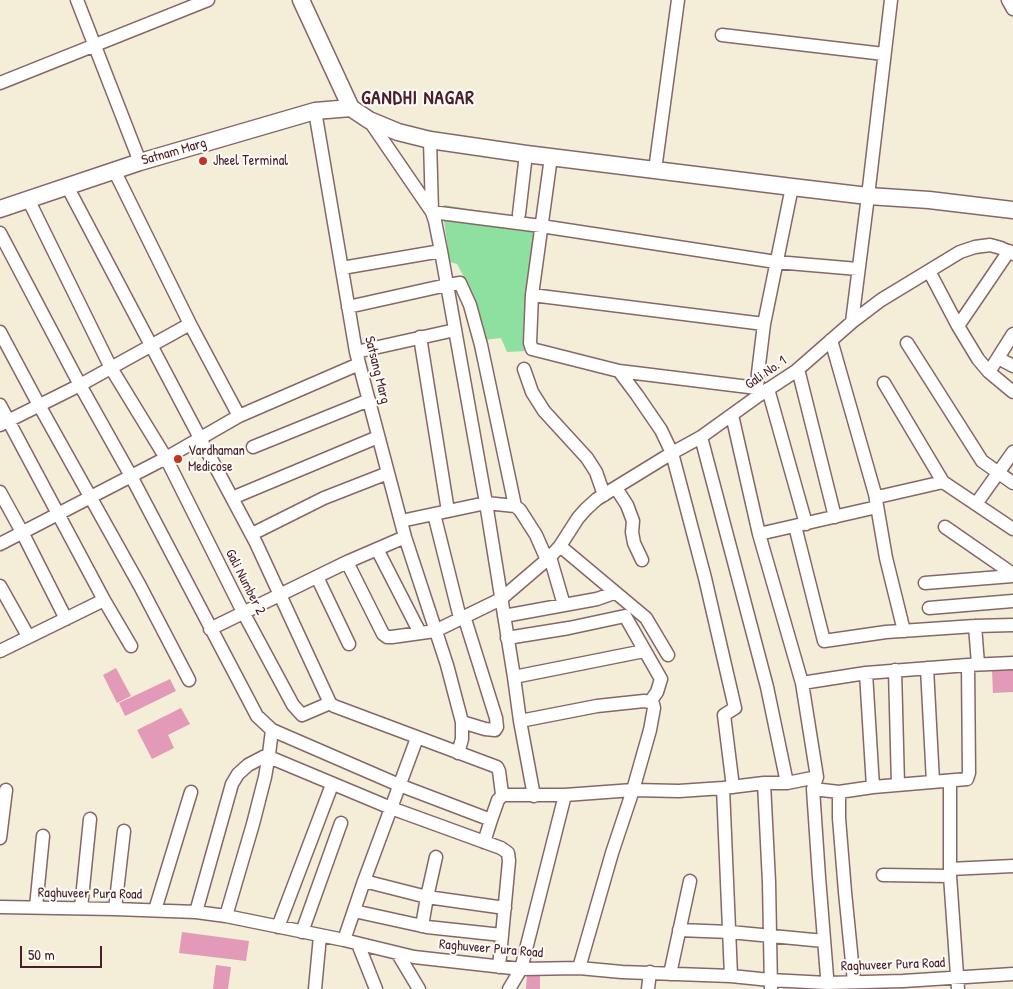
<!DOCTYPE html>
<style>
body{margin:0}
#map{position:relative;width:1013px;height:989px;overflow:hidden;background:#f4edd8;font-family:"Patrick Hand",sans-serif}
canvas{display:block}
.scale{position:absolute;left:20px;top:946px;width:82px;height:22px;box-sizing:border-box;border:2px solid #4a1f2b;border-top:0;padding-left:6px;font-size:15px;line-height:18px;white-space:nowrap;color:#4a1f2b;-webkit-text-stroke:4px #fdfcf7;paint-order:stroke}
</style>
<div id="map">
<canvas width="1013" height="989"></canvas>
<div class="scale">50 m</div>
</div>
<script>
const ctx = document.querySelector('canvas').getContext('2d');
ctx.lineJoin = 'round';
function fill(path, color) {
  ctx.fillStyle = color;
  ctx.fill(path, 'evenodd');
}
function toPath(rows) {
  const path = new Path2D();
  for (const r of rows) {
    path.moveTo(r[0], r[1]);
    for (let i = 2; i < r.length; i += 2) path.lineTo(r[i], r[i + 1]);
  }
  return path;
}
function trace(path, color, width, dash) {
  ctx.strokeStyle = color;
  ctx.lineWidth = width;
  ctx.lineCap = dash ? 'butt' : 'round';
  ctx.setLineDash(dash || []);
  ctx.stroke(path);
}
function drawText(font, color, halo, rows, align = 'center') {
  ctx.font = font + ' "Patrick Hand",sans-serif';
  ctx.lineWidth = 4;
  ctx.setLineDash([]);
  ctx.textBaseline = 'middle';
  ctx.strokeStyle = halo;
  ctx.fillStyle = color;
  for (const [text, x, y, turn = 0] of rows) {
    ctx.save();
    ctx.translate(x, y);
    ctx.rotate((+turn || 0) * Math.PI / 180);
    ctx.textAlign = isNaN(turn) ? turn : align;
    if (halo) ctx.strokeText(text, 0, 0);
    ctx.fillText(text, 0, 0);
    ctx.restore();
  }
}
fill(toPath([
 [444,205,531,219,535,223,527,285,523,333,525,351,507,352,501,338,484,340,464,277,457,264,450,262,444,221]
]), '#8ee0a0');
fill(toPath([
 [116,668,131,696,117,703,103,675],
 [1013,669,1013,692,993,693,992,670],
 [170,679,176,691,125,716,119,703],
 [181,708,190,724,168,735,174,748,152,759,137,730],
 [182,932,249,941,246,961,179,953],
 [216,965,231,967,228,989,213,989],
 [527,974,540,974,540,989,526,989]
]), '#e29ab8');
const minor = toPath([
 [77,0,140,162],
 [1008,0,1013,9],
 [722,35,884,54],
 [0,83,208,0],
 [315,111,356,352,405,537,447,665,462,722,462,739,458,753],
 [369,120,432,212,435,221,441,251,486,503,514,677,520,721,534,796],
 [430,140,432,212,541,226,776,262,858,269],
 [551,157,532,295,530,343,532,349,619,371,757,388],
 [114,170,190,324,239,416],
 [655,170,678,0],
 [67,186,200,438,256,543,330,703,334,706,497,767,499,771,502,794,504,795,565,795,633,790,679,791,723,788,764,783,769,882,771,989],
 [28,199,111,368,166,458,243,612,293,705,302,715,330,703],
 [519,214,526,154],
 [0,233,80,385,131,476,257,716,272,730,399,785,491,820,484,842],
 [342,268,441,251],
 [929,271,958,326,978,359,989,372],
 [532,295,764,324],
 [348,307,447,285,460,283,470,305,481,345,515,506,520,510,536,535,547,560],
 [852,322,881,300,960,252,975,247,990,245,1001,248,1013,254],
 [958,326,1009,251],
 [0,332,39,405,140,586,189,680],
 [1013,334,989,372,1013,392],
 [420,337,448,511],
 [831,340,875,494,878,496,882,496,943,482],
 [907,343,982,461,1013,483],
 [356,352,455,330],
 [998,358,1013,366],
 [524,369,532,392,544,411,587,458,596,472,604,495],
 [798,369,835,517],
 [619,371,637,395,661,430,672,453,705,578,735,708,724,715,733,787],
 [884,383,943,482,1013,529],
 [768,389,806,524],
 [758,396,757,388,758,373,764,324,792,187],
 [0,405,104,600,131,646],
 [732,415,759,534,802,683,817,777,813,789],
 [0,425,80,385,190,324],
 [701,437,767,687,787,783],
 [253,447,369,400],
 [616,488,627,505,633,521,632,532,634,543,642,560],
 [0,492,22,532,66,619],
 [875,494,886,558,904,631],
 [232,498,378,437],
 [976,504,1013,452],
 [434,514,460,618],
 [401,521,486,503,515,506],
 [795,526,824,641,886,632,975,626,1013,625],
 [945,527,1013,574],
 [252,534,324,498,388,473],
 [759,534,877,507],
 [0,544,166,458,239,416,359,364],
 [560,546,646,618,668,655],
 [377,549,420,633],
 [550,557,564,605],
 [347,562,383,634,387,637,392,637,435,631,501,599,550,557,560,546,578,518,586,509,597,499,672,453,701,437,758,396,796,371,852,322,868,196,891,0],
 [317,577,349,644],
 [925,583,1013,576],
 [0,586,28,636],
 [929,608,1013,601],
 [504,616,597,599,614,593],
 [975,626,978,664],
 [210,629,347,562,405,537],
 [507,638,569,628,625,616,661,679,657,692,650,702],
 [0,651,104,600],
 [927,668,933,782],
 [895,670,898,785],
 [866,673,873,787],
 [514,677,644,651],
 [802,683,866,673,968,665,1013,663],
 [520,721,597,706,644,701,650,702,653,704,654,708,650,730,633,790,612,853,579,968],
 [462,722,485,729,495,730,497,727,496,718,464,616],
 [269,757,391,808,501,848,508,853,509,861,499,967],
 [764,783,787,783,817,777],
 [723,788,731,976],
 [839,792,839,818,845,892,854,982],
 [491,820,498,800,503,795],
 [0,838,6,790],
 [950,869,1013,866],
 [883,875,950,876,958,989],
 [950,876,950,781],
 [364,881,427,897,505,908],
 [0,907,115,909,196,912,226,916,344,940,414,957,521,969,579,968,622,972,731,976,770,980,827,983,903,981,1013,974],
 [36,907,43,836],
 [81,908,90,819],
 [115,909,124,831],
 [155,910,191,792],
 [354,911,427,927,502,935],
 [196,912,232,784,238,774,248,765,269,754],
 [226,916,253,824,265,777,269,754,272,730],
 [422,926,427,897,436,857],
 [278,927,330,790],
 [679,930,730,932,824,941],
 [302,932,341,823],
 [344,940,364,881,417,738],
 [358,944,376,989],
 [398,954,419,989],
 [670,974,690,881],
 [315,989,320,936],
 [509,989,521,969,565,795],
 [648,989,650,972],
 [828,989,819,877,813,789,839,792,873,787,967,779,969,773,968,665]
]);
const tertiary = toPath([
 [301,0,351,108],
 [351,108,369,120,398,132,430,140,526,154,792,187,868,196,929,200,1013,210],
 [0,209,140,162,315,111,351,108]
]);
trace(minor, '#866768', 15);
trace(tertiary, '#866768', 19);
trace(minor, '#fff', 12);
trace(tertiary, '#fff', 16);
for (const [x, y, r, color] of [
 [203,161,5,"#c8321e"],
 [178,459,5,"#c8321e"]
]) {
  const dot = new Path2D();
  dot.arc(x, y, r, 0, 2 * Math.PI);
  ctx.fillStyle = color;
  ctx.fill(dot);
  trace(dot, '#fdfcf7', 2);
}
drawText('14px', '#4a1f2b', '#fdfcf7', [
 ["Satnam Marg",174,152,-16],
 ["Satsang Marg",377,370,76],
 ["Gali No. 1",766,373,-35],
 ["Gali Number 2",245,582,63],
 ["Raghuveer Pura Road",90,894,1],
 ["Raghuveer Pura Road",491,949,5],
 ["Raghuveer Pura Road",893,965,-2]
]);
drawText('14px', '#4a1f2b', '#fdfcf7', [
 ["Jheel Terminal",213,161],
 ["Vardhaman",188,451],
 ["Medicose",188,467]
], 'left');
ctx.letterSpacing = '1px';
drawText('bold 19px', '#4a1f2b', '#fdfcf7', [
 ["GANDHI NAGAR",418,99]
]);
ctx.letterSpacing = '0px';
</script>
